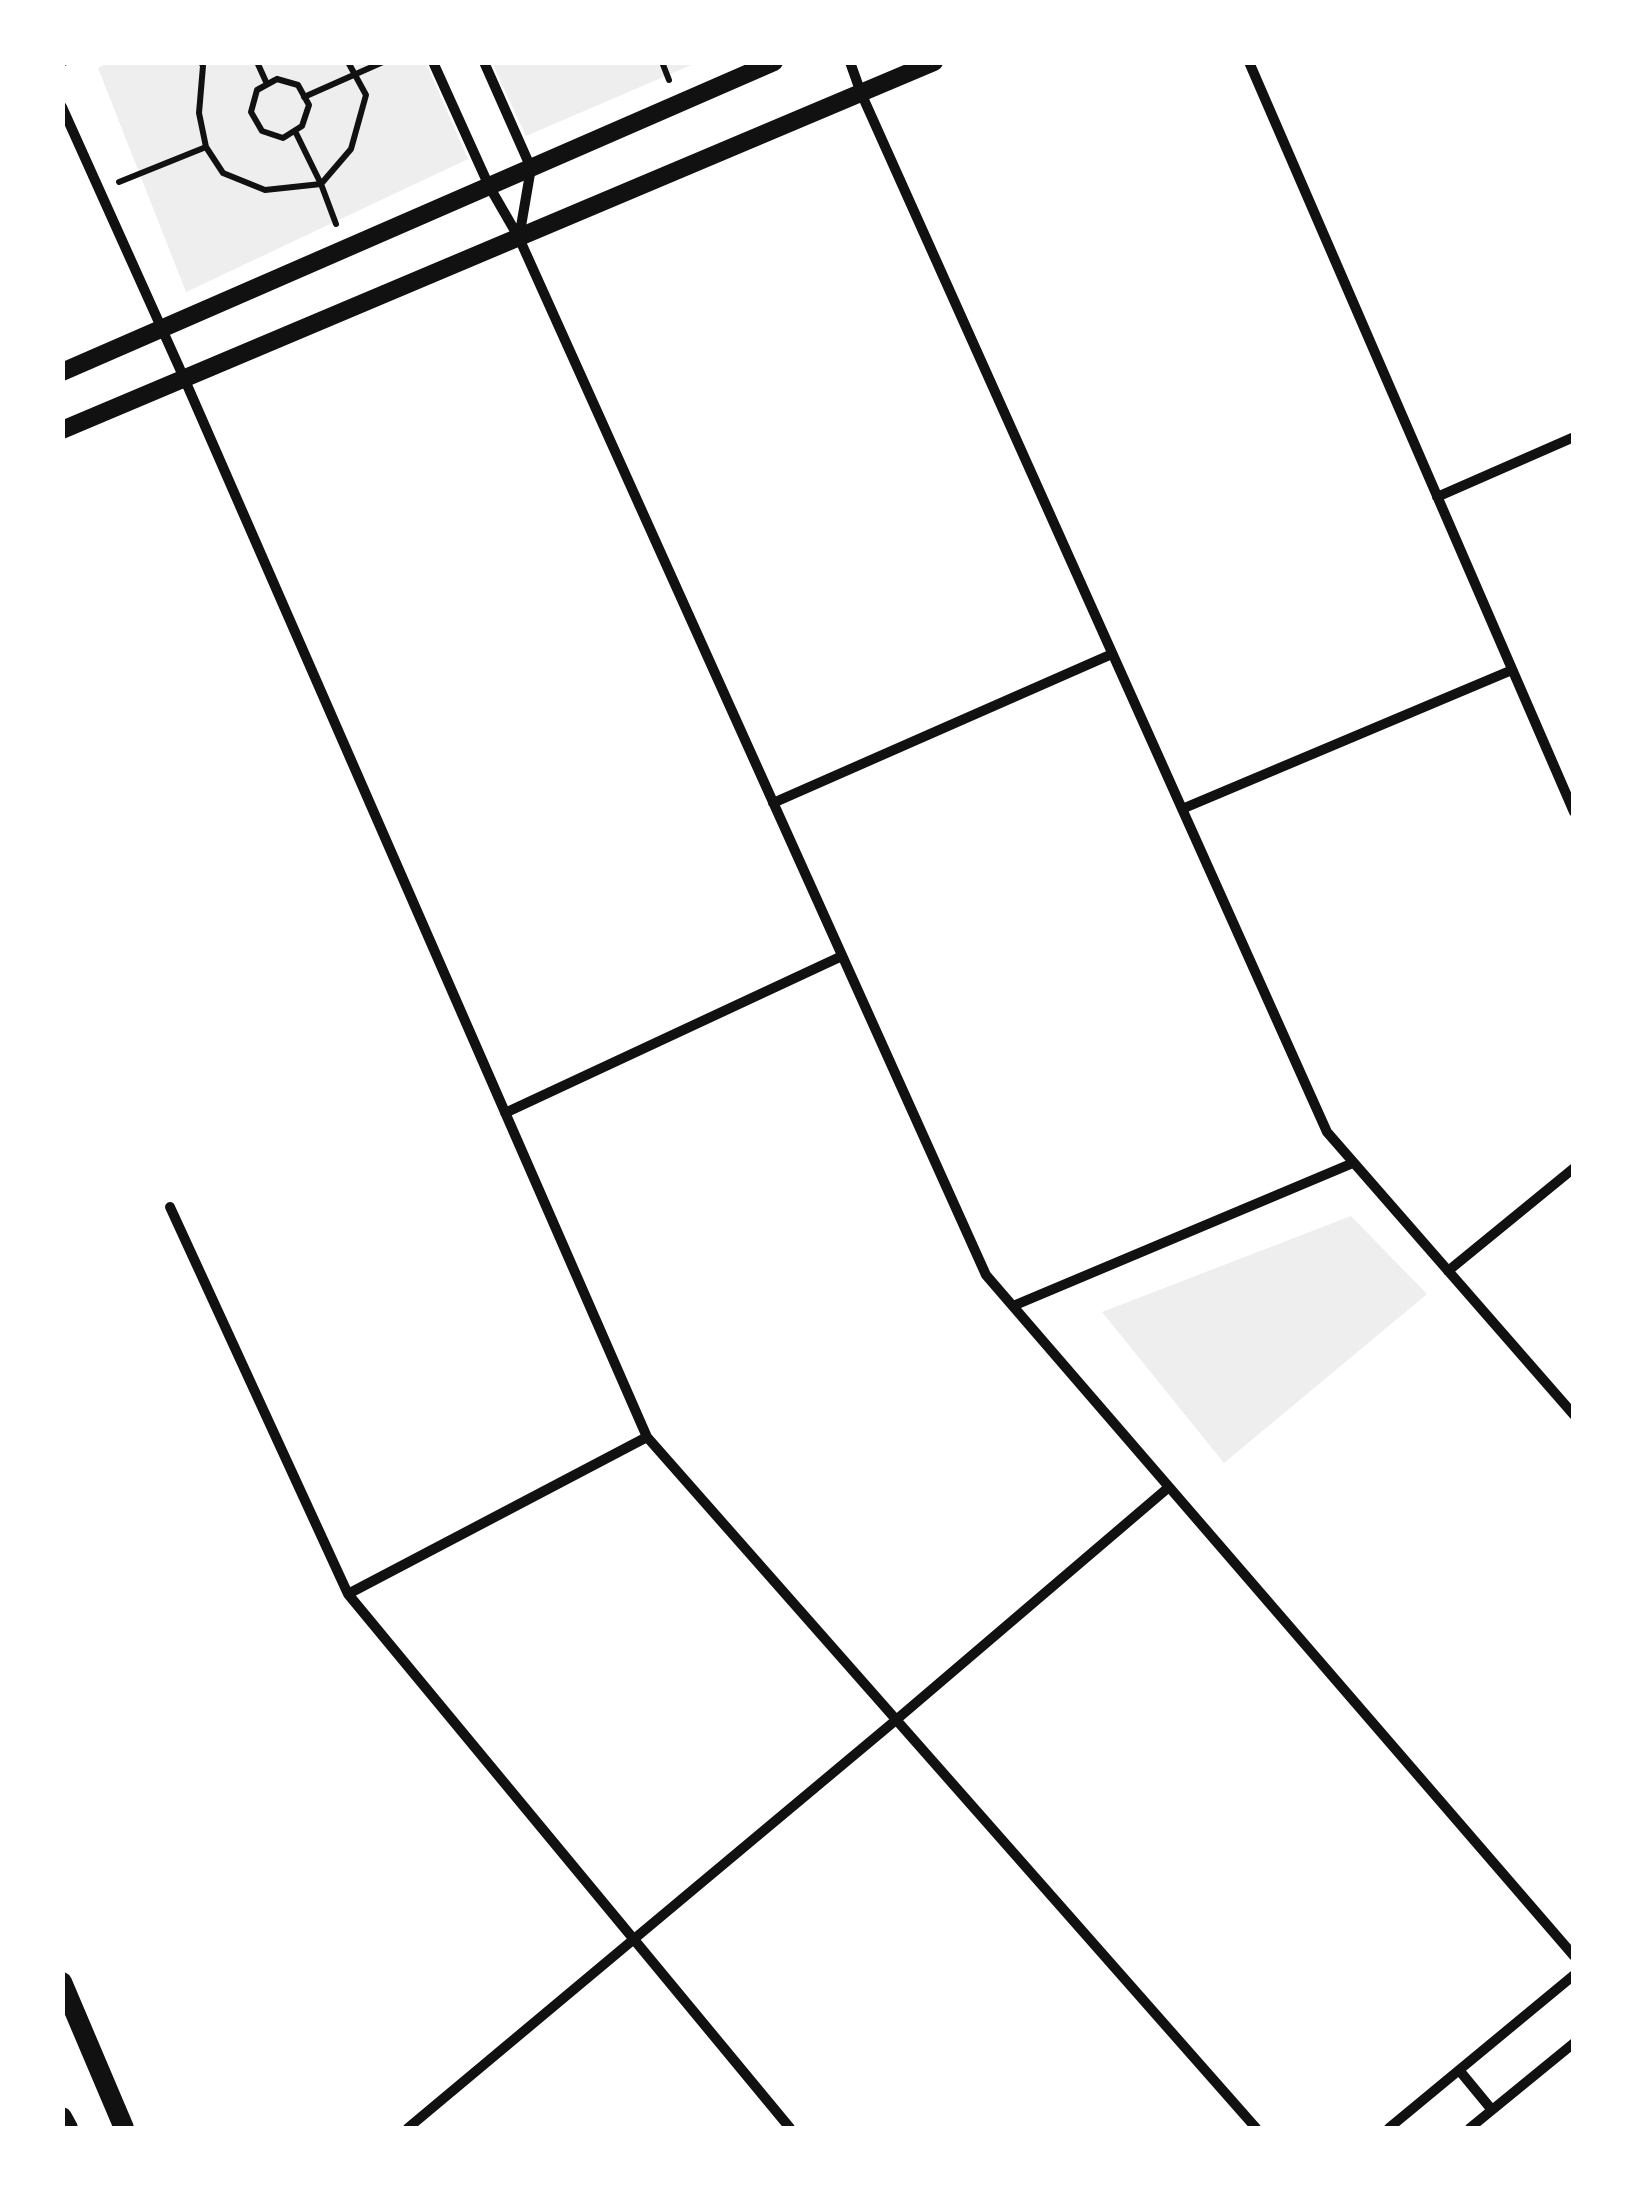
<!DOCTYPE html>
<style>
body{margin:0}
#map{position:relative;width:1636px;height:2191px;overflow:hidden;background:#fff;font-family:"Space Grotesk",sans-serif}
canvas{display:block}
.frame{position:absolute;inset:0;border:65px solid #fff;pointer-events:none}
</style>
<div id="map">
<canvas width="1636" height="2191"></canvas>
<div class="frame"></div>
</div>
<script>
const ctx = document.querySelector('canvas').getContext('2d');
ctx.lineJoin = 'round';
function fill(path, color) {
  ctx.fillStyle = color;
  ctx.fill(path, 'evenodd');
}
function toPath(rows) {
  const path = new Path2D();
  for (const r of rows) {
    path.moveTo(r[0], r[1]);
    for (let i = 2; i < r.length; i += 2) path.lineTo(r[i], r[i + 1]);
  }
  return path;
}
function trace(path, color, width, dash) {
  ctx.strokeStyle = color;
  ctx.lineWidth = width;
  ctx.lineCap = dash ? 'butt' : 'round';
  ctx.setLineDash(dash || []);
  ctx.stroke(path);
}
fill(toPath([
 [110,62,426,63,468,159,186,292,98,68],
 [492,63,696,63,526,136],
 [1351,1216,1427,1294,1224,1463,1102,1312]
]), '#eee');
trace(toPath([
 [201,62,203,66,199,113,206,147,223,173,265,190,321,184,351,149,366,95,348,62],
 [257,62,267,84],
 [662,62,669,80],
 [62,64,66,62],
 [277,79,298,85,309,105,302,126,283,138,262,131,251,112,257,90,277,79],
 [304,97,383,62],
 [295,131,321,184,336,224],
 [119,182,206,147]
]), '#111', 6);
trace(toPath([
 [433,62,489,186,519,238,986,1275,1574,1956],
 [484,62,531,168,519,238],
 [850,62,861,93,1327,1132,1574,1415],
 [1249,62,1574,812],
 [62,107,184,378,647,1437,1256,2128],
 [1437,497,1574,437],
 [773,803,1112,654],
 [1182,809,1512,670],
 [505,1113,842,956],
 [170,1207,348,1594,790,2128],
 [1448,1271,1574,1168],
 [1013,1306,1353,1163],
 [348,1594,647,1437],
 [1459,2070,1492,2110],
 [408,2128,896,1720,1169,1487],
 [1389,2128,1574,1975],
 [1470,2128,1574,2043]
]), '#111', 10);
trace(toPath([
 [62,372,774,62],
 [62,430,934,62]
]), '#111', 18);
trace(toPath([
 [62,1982,124,2128],
 [62,2117,68,2128]
]), '#111', 20);
</script>
